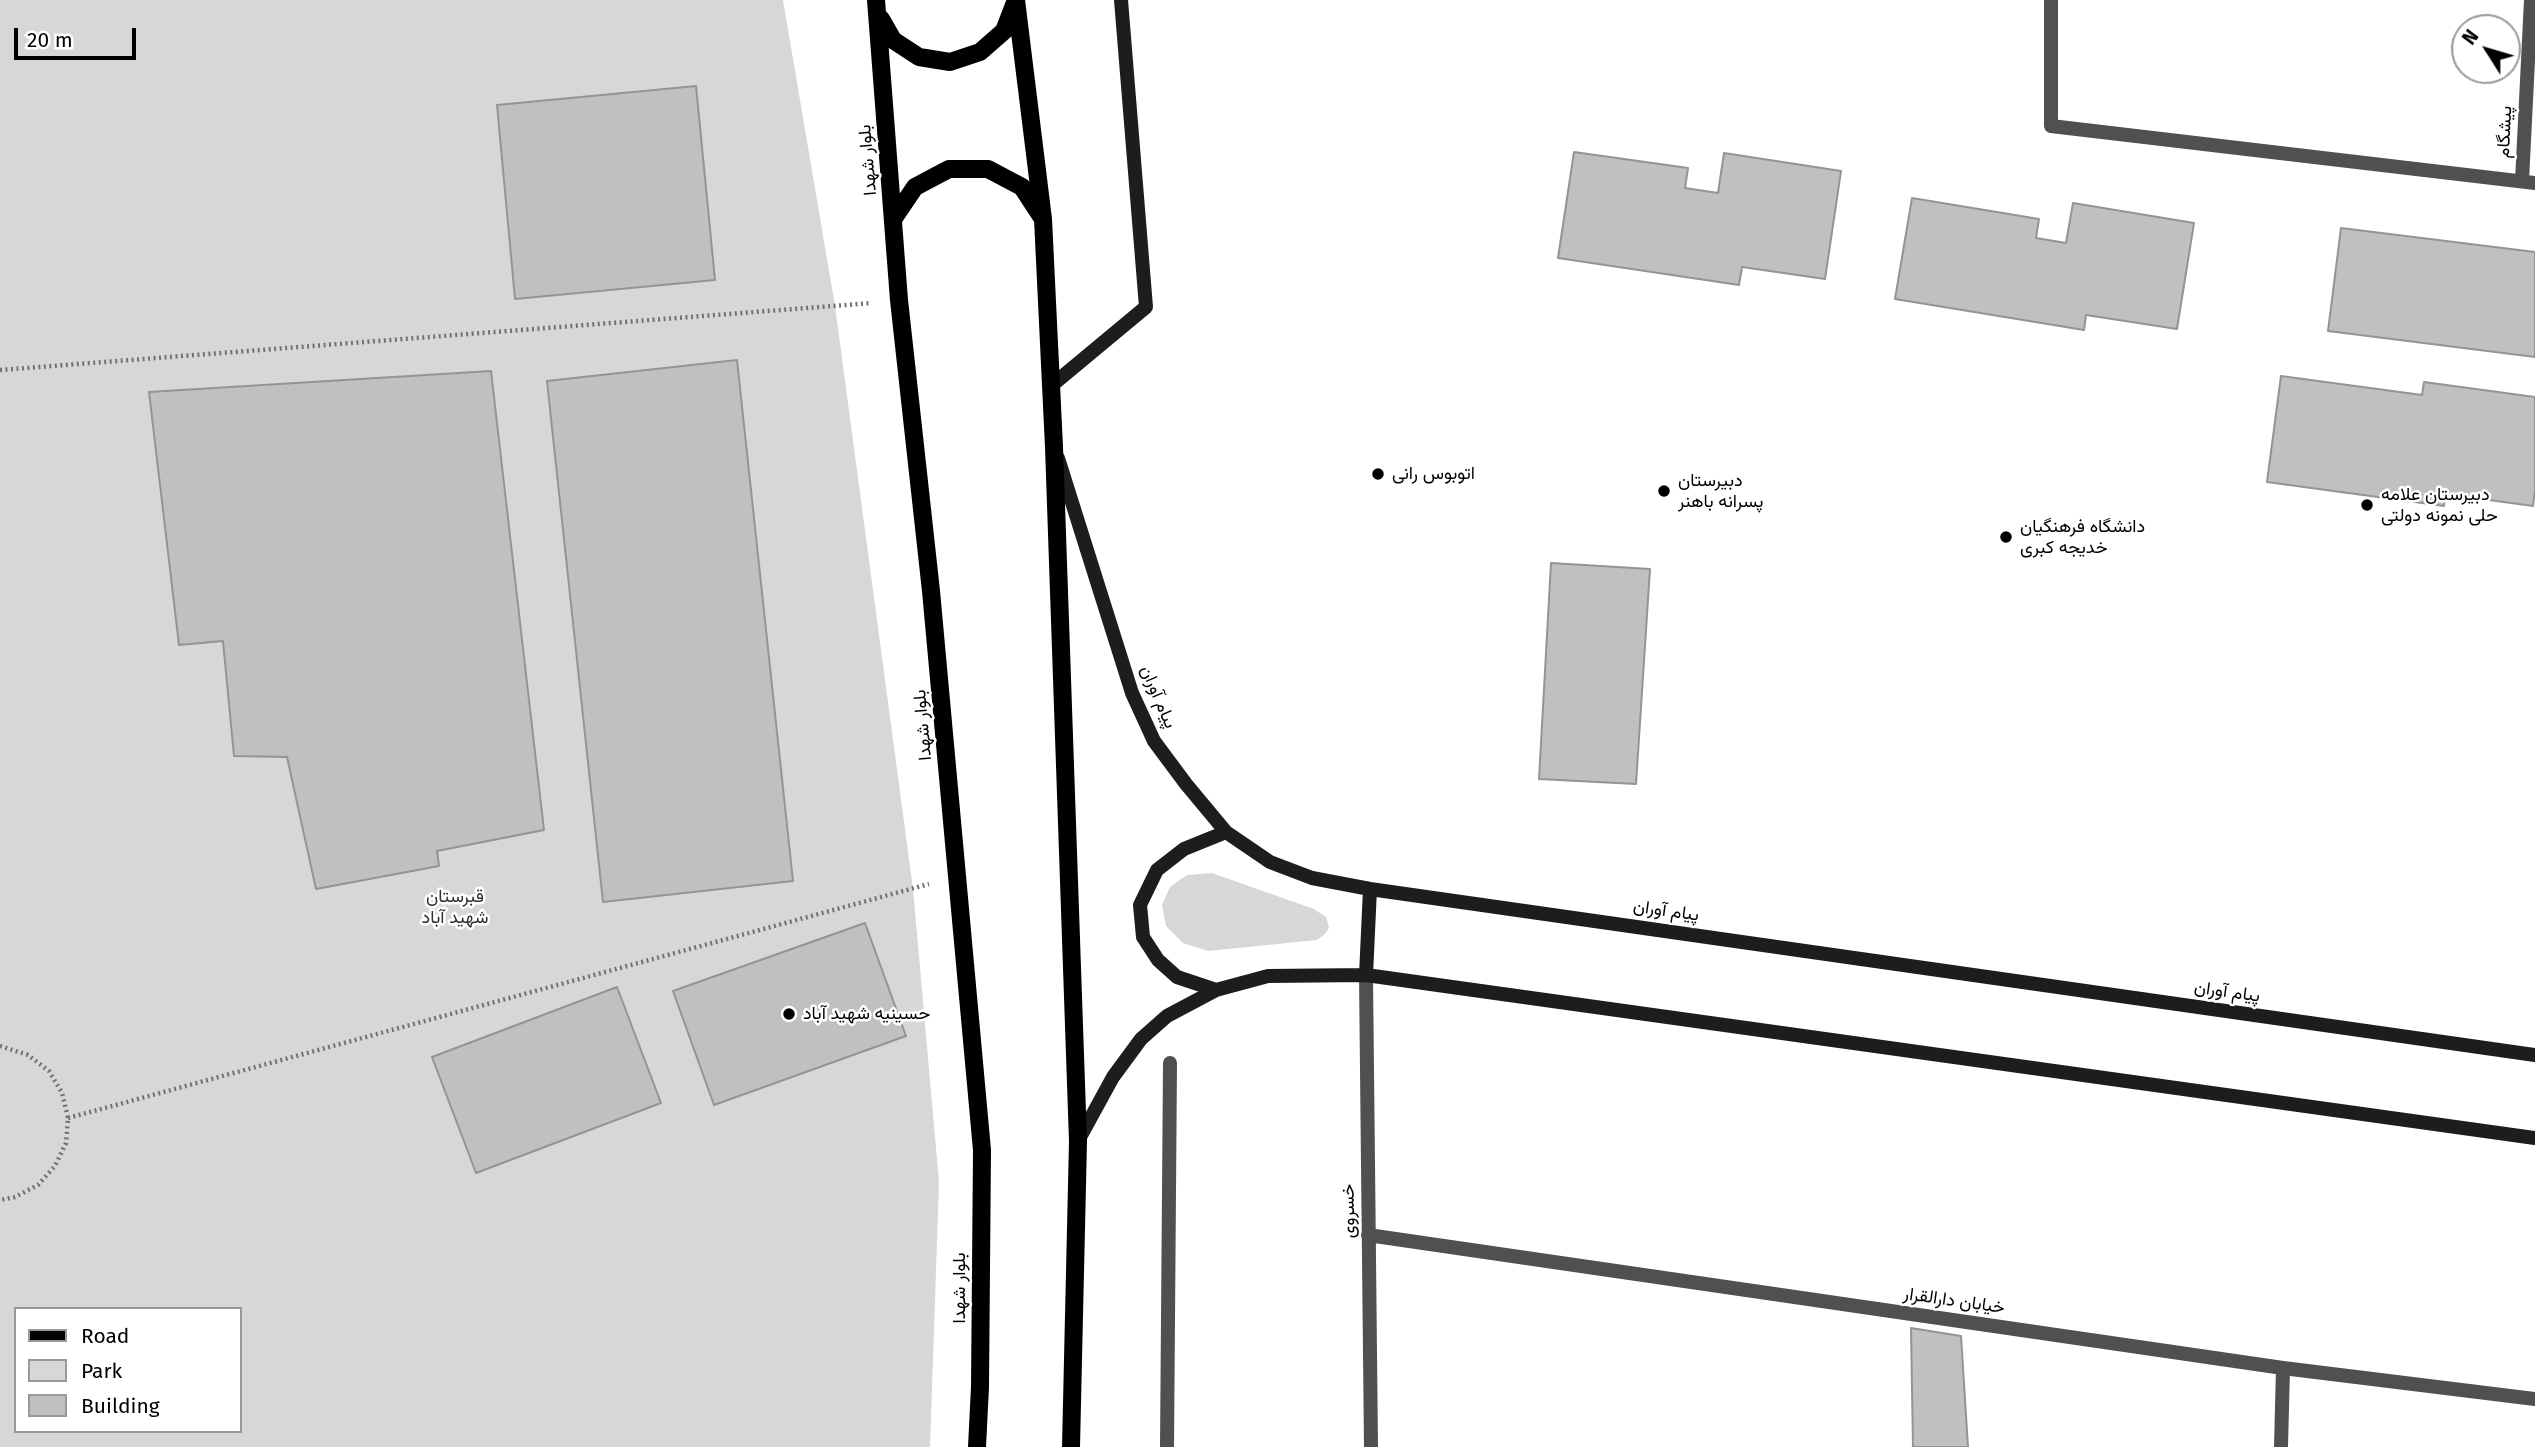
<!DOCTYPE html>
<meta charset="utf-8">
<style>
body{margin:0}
#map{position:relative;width:2535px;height:1447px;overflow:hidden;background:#fff;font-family:"Fira Sans",sans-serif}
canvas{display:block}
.legend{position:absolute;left:14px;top:1307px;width:228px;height:126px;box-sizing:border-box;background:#fff;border:2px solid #999;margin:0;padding:9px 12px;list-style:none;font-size:21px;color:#000}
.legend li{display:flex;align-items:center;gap:14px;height:35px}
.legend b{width:35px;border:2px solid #999}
.north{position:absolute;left:2451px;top:14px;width:70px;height:70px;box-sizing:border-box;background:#fff;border:2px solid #999;border-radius:50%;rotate:307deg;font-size:19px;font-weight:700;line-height:28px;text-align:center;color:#000}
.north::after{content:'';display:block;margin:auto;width:24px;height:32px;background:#000;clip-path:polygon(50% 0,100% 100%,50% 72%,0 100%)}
.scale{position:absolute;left:14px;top:28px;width:122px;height:32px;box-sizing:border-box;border:4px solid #000;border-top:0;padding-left:9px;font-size:21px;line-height:24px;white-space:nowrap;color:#000;-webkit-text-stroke:5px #fff;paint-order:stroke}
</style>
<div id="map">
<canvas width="2535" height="1447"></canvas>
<ul class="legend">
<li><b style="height:9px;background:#000"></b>Road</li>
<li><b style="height:19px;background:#d7d7d7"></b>Park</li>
<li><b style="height:19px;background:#c0c0c0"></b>Building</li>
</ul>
<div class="north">N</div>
<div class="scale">20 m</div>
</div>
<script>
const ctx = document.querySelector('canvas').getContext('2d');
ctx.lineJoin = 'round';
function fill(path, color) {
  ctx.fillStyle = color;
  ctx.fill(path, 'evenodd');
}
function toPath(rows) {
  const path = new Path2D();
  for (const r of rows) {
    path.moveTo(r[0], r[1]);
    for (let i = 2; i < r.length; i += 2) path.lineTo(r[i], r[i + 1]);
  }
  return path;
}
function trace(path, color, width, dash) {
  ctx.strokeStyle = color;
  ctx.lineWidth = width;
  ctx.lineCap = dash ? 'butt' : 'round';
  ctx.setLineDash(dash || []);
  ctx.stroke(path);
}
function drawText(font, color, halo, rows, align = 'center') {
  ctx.font = font + ' "Fira Sans",Vazirmatn,sans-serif';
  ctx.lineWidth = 5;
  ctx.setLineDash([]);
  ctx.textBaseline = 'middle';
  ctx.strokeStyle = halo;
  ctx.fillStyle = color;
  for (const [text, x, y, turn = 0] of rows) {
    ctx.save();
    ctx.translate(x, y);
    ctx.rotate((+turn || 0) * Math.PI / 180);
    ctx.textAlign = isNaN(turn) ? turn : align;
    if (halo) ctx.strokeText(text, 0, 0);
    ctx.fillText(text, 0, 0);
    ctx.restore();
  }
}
fill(toPath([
 [0,0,783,0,835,306,913,889,939,1182,930,1447,0,1447],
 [16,1309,240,1309,240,1431,16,1431],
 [1212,873,1314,909,1326,917,1329,928,1325,934,1317,940,1208,951,1183,943,1166,926,1162,905,1170,887,1187,875]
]), '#d7d7d7');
const building = toPath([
 [696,86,715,280,515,299,497,105,696,86],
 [1574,152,1688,168,1685,188,1718,193,1724,153,1841,171,1825,279,1742,267,1739,285,1558,258,1574,152],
 [1912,198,2039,219,2036,238,2066,243,2073,203,2194,223,2177,329,2086,315,2084,330,1895,299,1912,198],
 [2341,228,2535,252,2535,357,2328,331,2341,228],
 [737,360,793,881,603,902,547,381,737,360],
 [491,371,544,830,437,851,439,866,316,889,287,757,234,756,223,641,179,645,149,392,491,371],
 [2281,376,2422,395,2424,382,2535,397,2535,490,2533,506,2445,494,2444,506,2267,482,2281,376],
 [1551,563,1650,569,1636,784,1539,779,1551,563],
 [865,923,906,1036,714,1105,673,991,865,923],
 [617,987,661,1103,476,1173,432,1057,617,987],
 [1911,1328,1961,1336,1968,1447,1913,1447,1911,1328]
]);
fill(building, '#c0c0c0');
trace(building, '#949494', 2);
trace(toPath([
 [0,370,872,303],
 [0,1046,28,1055,49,1071,62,1093,68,1118,66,1143,55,1166,38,1185,15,1197,0,1200],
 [68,1118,929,884]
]), '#727272', 4.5, [2, 3.5]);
trace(toPath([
 [2051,0,2051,126,2535,183],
 [2522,181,2531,0],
 [1366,975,1371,1447],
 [1368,1235,2283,1368,2535,1399],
 [1167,1447,1170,1063],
 [2281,1447,2283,1368]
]), '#505050', 14);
trace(toPath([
 [1051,386,1146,307,1121,0],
 [1058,458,1132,693,1154,741,1186,784,1226,832,1270,862,1312,878,1370,889,2535,1055],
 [1366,975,1370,889],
 [1216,990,1177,977,1158,960,1143,937,1140,905,1157,870,1184,849,1226,832],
 [1078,1141,1113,1077,1141,1039,1167,1016,1216,990,1268,976,1366,975,2535,1138]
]), '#1d1d1d', 14);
trace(toPath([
 [876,0,899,300,931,591,982,1150,980,1387,977,1447],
 [1016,0,1043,219,1054,447,1078,1141,1071,1447],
 [881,19,893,40,919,57,950,62,980,52,1004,31,1014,5],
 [894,218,915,187,949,169,988,169,1022,187,1041,216]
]), '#000', 18);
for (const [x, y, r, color] of [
 [1378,474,7,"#000"],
 [1664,491,7,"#000"],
 [2367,505,7,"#000"],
 [2006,537,7,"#000"],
 [789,1014,7,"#000"]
]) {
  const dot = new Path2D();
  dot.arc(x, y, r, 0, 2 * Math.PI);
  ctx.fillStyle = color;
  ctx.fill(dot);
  trace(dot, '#fff', 2.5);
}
drawText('18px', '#000', '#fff', [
 ["پیشگام",2505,132,-87],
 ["بلوار شهدا",868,160,-95],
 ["پیام آوران",1158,697,67],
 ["بلوار شهدا",923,725,-95],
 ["پیام آوران",1666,911,8],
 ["پیام آوران",2227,992,8],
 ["خسروی",1349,1211,-91],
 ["بلوار شهدا",960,1288,-90],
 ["خیابان دارالقرار",1954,1301,8]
]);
drawText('18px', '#000', '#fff', [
 ["اتوبوس رانی",1392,474],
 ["دبیرستان",1678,481],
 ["پسرانه باهنر",1678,502],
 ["دبیرستان علامه",2381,495],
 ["حلی نمونه دولتی",2381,516],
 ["دانشگاه فرهنگیان",2020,527],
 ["خدیجه کبری",2020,548],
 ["حسینیه شهید آباد",803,1014]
], 'left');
drawText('18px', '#2e2e2e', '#fff', [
 ["قبرستان",455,897],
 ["شهید آباد",455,918]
]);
</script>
